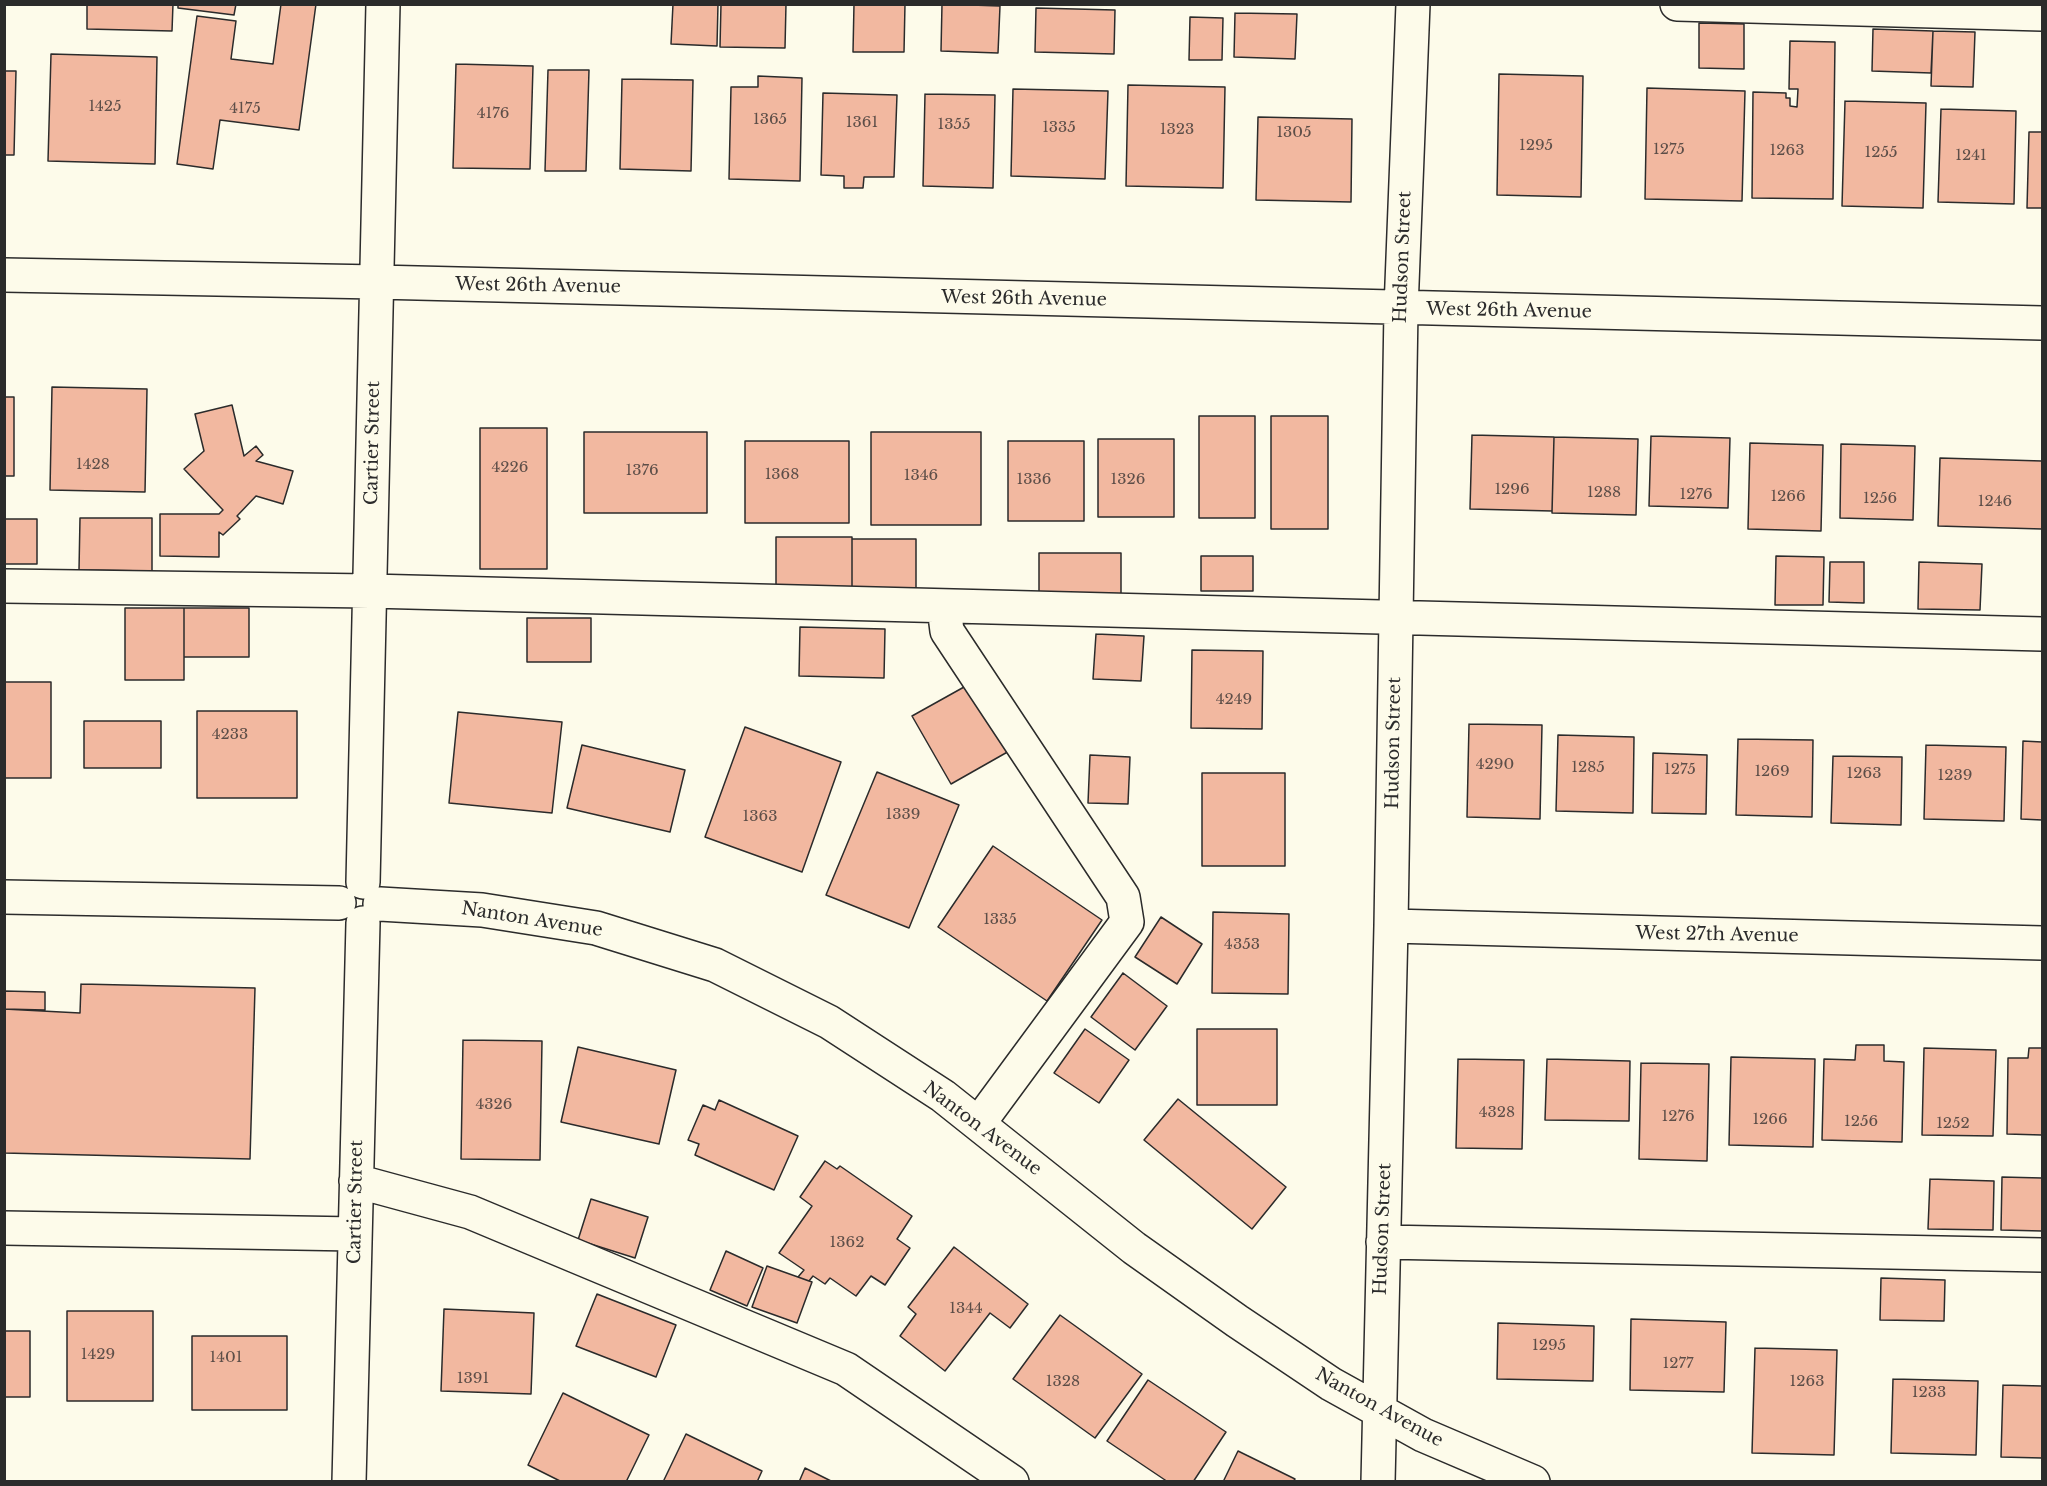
<!DOCTYPE html>
<style>
body{margin:0}
#map{position:relative;width:2047px;height:1486px;overflow:hidden;background:#fdfbea;font-family:"Libre Baskerville",serif}
canvas{display:block}
.frame{position:absolute;inset:0;border:6px solid #2b2b2b;pointer-events:none}
</style>
<div id="map">
<canvas width="2047" height="1486"></canvas>
<div class="frame"></div>
</div>
<script>
const ctx = document.querySelector('canvas').getContext('2d');
ctx.lineJoin = 'round';
function fill(path, color) {
  ctx.fillStyle = color;
  ctx.fill(path, 'evenodd');
}
function toPath(rows) {
  const path = new Path2D();
  for (const r of rows) {
    path.moveTo(r[0], r[1]);
    for (let i = 2; i < r.length; i += 2) path.lineTo(r[i], r[i + 1]);
  }
  return path;
}
function trace(path, color, width, dash) {
  ctx.strokeStyle = color;
  ctx.lineWidth = width;
  ctx.lineCap = dash ? 'butt' : 'round';
  ctx.setLineDash(dash || []);
  ctx.stroke(path);
}
function drawText(font, color, halo, rows, align = 'center') {
  ctx.font = font + ' "Libre Baskerville",serif';
  ctx.lineWidth = 4.5;
  ctx.setLineDash([]);
  ctx.textBaseline = 'middle';
  ctx.strokeStyle = halo;
  ctx.fillStyle = color;
  for (const [text, x, y, turn = 0] of rows) {
    ctx.save();
    ctx.translate(x, y);
    ctx.rotate((+turn || 0) * Math.PI / 180);
    ctx.textAlign = isNaN(turn) ? turn : align;
    if (halo) ctx.strokeText(text, 0, 0);
    ctx.fillText(text, 0, 0);
    ctx.restore();
  }
}
const building = toPath([
 [87,4,173,4,172,31,87,29,87,4],
 [178,4,236,4,234,15,178,8,178,4],
 [281,4,316,4,299,130,220,120,213,169,177,164,197,16,236,21,231,59,273,64,281,4],
 [673,4,718,4,717,46,671,44,673,4],
 [721,4,786,4,785,48,720,47,721,4],
 [854,4,905,4,904,52,853,52,854,4],
 [942,4,1000,6,998,53,941,51,942,4],
 [1036,8,1115,10,1114,54,1035,52,1036,8],
 [1235,13,1297,14,1295,59,1234,57,1235,13],
 [1190,17,1223,18,1222,60,1189,60,1190,17],
 [1699,23,1744,24,1744,69,1699,68,1699,23],
 [1873,29,1933,31,1931,73,1872,71,1873,29],
 [1933,31,1975,32,1973,87,1931,86,1933,31],
 [1790,41,1835,42,1833,199,1752,198,1753,92,1786,93,1786,98,1790,98,1790,106,1797,107,1798,89,1789,89,1790,41],
 [51,54,157,57,155,164,48,161,51,54],
 [456,64,533,66,530,169,453,168,456,64],
 [548,70,589,70,586,171,545,171,548,70],
 [4,71,16,71,14,155,4,155,4,71],
 [1499,74,1583,76,1581,197,1497,195,1499,74],
 [758,76,802,78,800,181,729,179,731,87,758,87,758,76],
 [622,79,693,80,691,171,620,169,622,79],
 [1128,85,1225,87,1223,188,1126,186,1128,85],
 [1647,88,1745,91,1742,201,1645,199,1647,88],
 [1013,89,1108,91,1105,179,1011,176,1013,89],
 [823,93,897,95,894,177,864,177,863,188,844,188,844,176,821,175,823,93],
 [925,94,995,95,993,188,923,186,925,94],
 [1845,101,1926,103,1923,208,1842,206,1845,101],
 [1941,109,2016,111,2014,204,1938,202,1941,109],
 [1258,117,1352,119,1351,202,1256,200,1258,117],
 [2029,132,2042,132,2042,208,2027,208,2029,132],
 [52,387,147,389,145,492,50,490,52,387],
 [4,397,14,397,14,476,4,476,4,397],
 [232,405,244,456,256,446,263,455,256,461,293,471,283,504,256,496,237,516,240,519,223,535,219,532,219,557,160,556,160,514,219,514,223,510,184,469,204,451,195,414,232,405],
 [1199,416,1255,416,1255,518,1199,518,1199,416],
 [1271,416,1328,416,1328,529,1271,529,1271,416],
 [480,428,547,428,547,569,480,569,480,428],
 [584,432,707,432,707,513,584,513,584,432],
 [871,432,981,432,981,525,871,525,871,432],
 [1472,435,1554,437,1552,511,1470,509,1472,435],
 [1651,436,1730,438,1728,508,1649,506,1651,436],
 [1554,437,1638,439,1636,515,1552,513,1554,437],
 [1098,439,1174,439,1174,517,1098,517,1098,439],
 [745,441,849,441,849,523,745,523,745,441],
 [1008,441,1084,441,1084,521,1008,521,1008,441],
 [1750,443,1823,445,1821,531,1748,529,1750,443],
 [1841,444,1915,446,1913,520,1840,518,1841,444],
 [1940,458,2042,461,2042,529,1938,526,1940,458],
 [80,518,152,518,152,571,79,570,80,518],
 [4,519,37,519,37,564,4,564,4,519],
 [776,537,852,537,852,589,776,589,776,537],
 [852,539,916,539,916,589,852,589,852,539],
 [1039,553,1121,553,1121,594,1039,594,1039,553],
 [1201,556,1253,556,1253,591,1201,591,1201,556],
 [1776,556,1824,557,1823,605,1775,605,1776,556],
 [1830,562,1864,562,1864,603,1829,602,1830,562],
 [1919,562,1982,564,1980,610,1918,609,1919,562],
 [125,608,184,608,184,680,125,680,125,608],
 [184,608,249,608,249,657,184,657,184,608],
 [527,618,591,618,591,662,527,662,527,618],
 [800,627,885,629,884,678,799,676,800,627],
 [1096,634,1144,636,1141,681,1093,679,1096,634],
 [1192,650,1263,651,1262,729,1191,728,1192,650],
 [4,682,51,682,51,778,4,778,4,682],
 [973,682,1011,750,951,784,912,716,973,682],
 [197,711,297,711,297,798,197,798,197,711],
 [458,712,562,722,552,813,449,803,458,712],
 [84,721,161,721,161,768,84,768,84,721],
 [1469,724,1542,725,1540,819,1467,817,1469,724],
 [745,727,841,762,802,872,705,837,745,727],
 [1558,735,1634,737,1633,813,1556,811,1558,735],
 [1738,739,1813,740,1812,817,1736,815,1738,739],
 [2023,741,2042,742,2042,820,2021,819,2023,741],
 [582,745,685,770,670,832,567,808,582,745],
 [1926,745,2006,747,2004,821,1924,819,1926,745],
 [1653,753,1707,755,1706,814,1652,813,1653,753],
 [1090,755,1130,757,1128,804,1088,803,1090,755],
 [1833,756,1902,757,1901,825,1831,823,1833,756],
 [877,772,959,805,909,928,826,895,877,772],
 [1202,773,1285,773,1285,866,1202,866,1202,773],
 [993,846,1102,920,1047,1001,938,927,993,846],
 [1213,912,1289,914,1288,994,1212,993,1213,912],
 [1161,917,1202,944,1177,984,1135,957,1161,917],
 [1123,973,1167,1006,1135,1050,1091,1017,1123,973],
 [81,984,255,988,250,1159,4,1153,4,1009,80,1013,81,984],
 [4,991,45,992,45,1010,4,1009,4,991],
 [1085,1029,1129,1060,1099,1103,1054,1073,1085,1029],
 [1197,1029,1277,1029,1277,1105,1197,1105,1197,1029],
 [463,1040,542,1041,540,1160,461,1159,463,1040],
 [1856,1045,1884,1045,1884,1061,1904,1062,1902,1142,1822,1140,1824,1059,1855,1060,1856,1045],
 [578,1047,676,1070,659,1144,561,1122,578,1047],
 [1924,1048,1996,1050,1993,1136,1922,1135,1924,1048],
 [2029,1048,2042,1048,2042,1135,2007,1134,2008,1058,2028,1058,2029,1048],
 [1731,1057,1815,1059,1813,1147,1729,1145,1731,1057],
 [1458,1059,1524,1060,1522,1149,1456,1148,1458,1059],
 [1547,1059,1630,1061,1629,1121,1545,1120,1547,1059],
 [1641,1063,1709,1064,1707,1161,1639,1159,1641,1063],
 [1178,1099,1286,1187,1252,1229,1144,1140,1178,1099],
 [719,1100,798,1136,774,1190,695,1155,699,1144,688,1140,703,1105,715,1110,719,1100],
 [825,1161,837,1169,840,1166,912,1216,897,1239,910,1248,885,1285,871,1276,856,1296,830,1278,825,1284,813,1276,809,1281,798,1277,804,1270,779,1253,812,1206,800,1197,825,1161],
 [2002,1177,2042,1178,2042,1231,2001,1230,2002,1177],
 [1930,1179,1994,1181,1993,1230,1928,1229,1930,1179],
 [591,1199,648,1217,635,1258,578,1240,591,1199],
 [954,1247,1028,1304,1010,1328,990,1313,945,1371,900,1336,916,1314,908,1307,954,1247],
 [726,1251,763,1268,747,1306,710,1290,726,1251],
 [767,1266,812,1282,797,1323,752,1307,767,1266],
 [1881,1278,1945,1280,1944,1321,1880,1320,1881,1278],
 [597,1294,676,1325,656,1377,576,1346,597,1294],
 [444,1309,534,1313,531,1394,441,1391,444,1309],
 [67,1311,153,1311,153,1401,67,1401,67,1311],
 [1060,1315,1142,1374,1095,1438,1013,1379,1060,1315],
 [1631,1319,1726,1322,1724,1392,1630,1390,1631,1319],
 [1498,1323,1594,1326,1593,1381,1497,1379,1498,1323],
 [4,1331,30,1331,30,1397,4,1397,4,1331],
 [192,1336,287,1336,287,1410,192,1410,192,1336],
 [1755,1348,1837,1350,1834,1455,1752,1453,1755,1348],
 [1893,1379,1978,1381,1976,1455,1891,1453,1893,1379],
 [1148,1380,1226,1432,1193,1482,1168,1482,1107,1441,1148,1380],
 [2003,1385,2042,1386,2042,1458,2001,1457,2003,1385],
 [563,1393,649,1435,626,1482,562,1482,528,1465,563,1393],
 [686,1434,762,1471,757,1482,663,1482,686,1434],
 [1238,1451,1295,1479,1293,1482,1223,1482,1238,1451],
 [805,1468,833,1482,799,1482,805,1468]
]);
fill(building, '#f2b8a0');
trace(building, '#2b2b2b', 1.5);
const minor = toPath([
 [1677,4,2042,14],
 [4,275,377,282,2042,323],
 [4,586,370,591,2042,634],
 [944,607,947,631,1123,897,1127,922,979,1123],
 [363,882,383,4],
 [4,897,339,903],
 [380,904,482,910,596,928,715,965,829,1022,943,1096,1134,1248,1237,1321,1331,1384,1423,1435,1533,1482],
 [1391,926,2042,943],
 [356,1181,470,1212,846,1369,1012,1482],
 [4,1228,355,1234],
 [1383,1242,2042,1255],
 [349,1482,363,923],
 [1378,1482,1391,926,1401,309,1413,4]
]);
trace(minor, '#2b2b2b', 36);
trace(minor, '#fdfbea', 33);
drawText('15px', '#5d4e48', null, [
 ["1425",105,107],
 ["4175",245,109],
 ["4176",493,114],
 ["1365",770,120],
 ["1361",862,123],
 ["1355",954,125],
 ["1335",1059,128],
 ["1323",1177,130],
 ["1305",1294,133],
 ["1295",1536,146],
 ["1275",1669,150],
 ["1263",1787,151],
 ["1255",1881,153],
 ["1241",1971,156],
 ["1428",93,465],
 ["4226",510,468],
 ["1376",642,471],
 ["1368",782,475],
 ["1346",921,476],
 ["1336",1034,480],
 ["1326",1128,480],
 ["1296",1512,490],
 ["1288",1604,493],
 ["1276",1696,495],
 ["1266",1788,497],
 ["1256",1880,499],
 ["1246",1995,502],
 ["4249",1234,700],
 ["4233",230,735],
 ["4290",1495,765],
 ["1285",1588,768],
 ["1275",1680,770],
 ["1269",1772,772],
 ["1263",1864,774],
 ["1239",1955,776],
 ["1339",903,815],
 ["1363",760,817],
 ["1335",1000,920],
 ["4353",1242,945],
 ["4326",494,1105],
 ["4328",1497,1113],
 ["1276",1678,1117],
 ["1266",1770,1120],
 ["1256",1861,1122],
 ["1252",1953,1124],
 ["1362",847,1243],
 ["1344",966,1309],
 ["1295",1549,1346],
 ["1429",98,1355],
 ["1401",226,1358],
 ["1277",1678,1364],
 ["1391",473,1379],
 ["1328",1063,1382],
 ["1263",1807,1382],
 ["1233",1929,1393]
]);
drawText('18px', '#2b2b2b', '#fdfbea', [
 ["Hudson Street",1403,257,-88],
 ["West 26th Avenue",538,286,1],
 ["West 26th Avenue",1024,299,1],
 ["West 26th Avenue",1509,311,1],
 ["Cartier Street",373,443,-89],
 ["Hudson Street",1394,743,-89],
 ["Nanton Avenue",532,920,9],
 ["West 27th Avenue",1717,935,1],
 ["Nanton Avenue",982,1129,37],
 ["Cartier Street",356,1202,-89],
 ["Hudson Street",1383,1229,-88],
 ["Nanton Avenue",1379,1408,29]
]);
</script>
